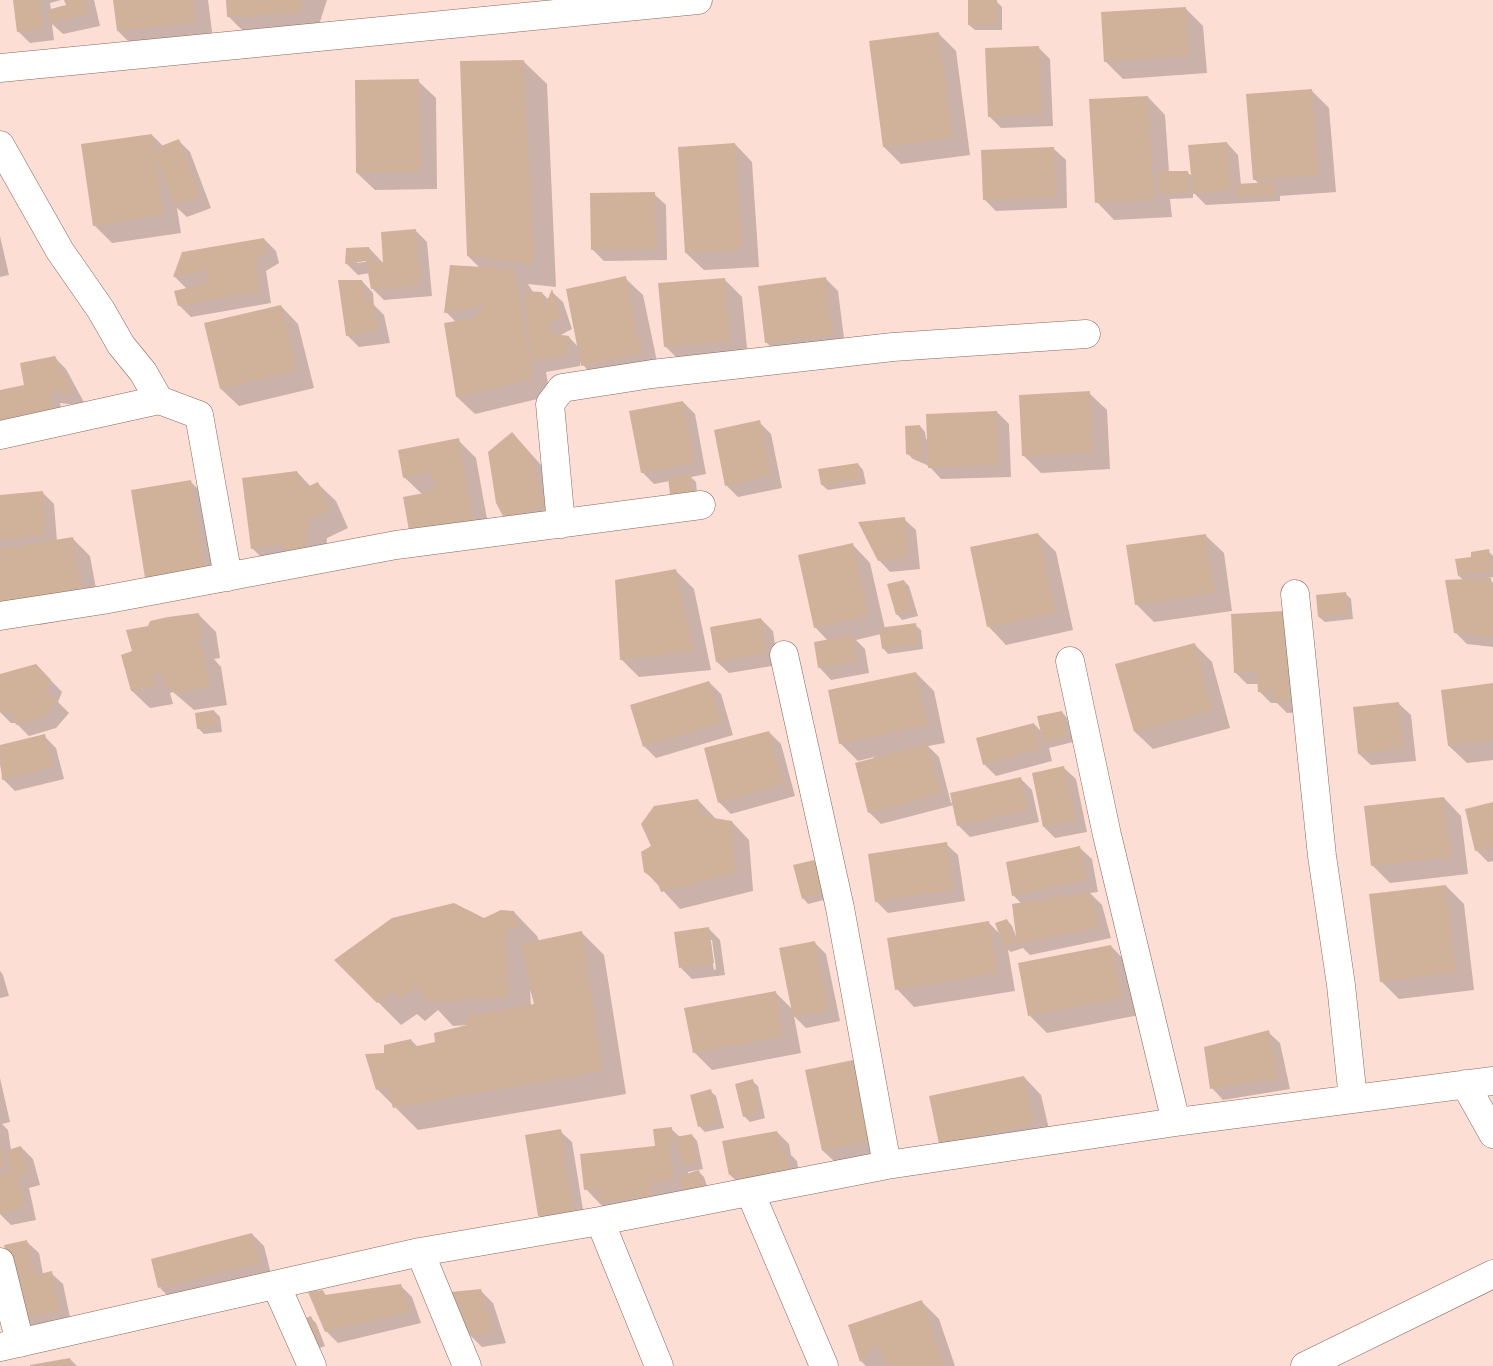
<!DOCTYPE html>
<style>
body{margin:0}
canvas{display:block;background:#fcded4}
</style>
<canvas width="1493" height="1366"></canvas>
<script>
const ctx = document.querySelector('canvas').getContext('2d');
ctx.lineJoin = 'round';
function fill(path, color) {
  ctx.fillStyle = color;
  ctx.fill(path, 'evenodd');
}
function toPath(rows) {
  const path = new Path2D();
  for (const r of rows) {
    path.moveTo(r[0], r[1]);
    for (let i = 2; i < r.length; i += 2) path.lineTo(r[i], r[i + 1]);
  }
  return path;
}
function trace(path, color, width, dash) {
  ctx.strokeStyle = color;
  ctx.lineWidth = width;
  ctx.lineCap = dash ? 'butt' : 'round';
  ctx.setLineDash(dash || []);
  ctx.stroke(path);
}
fill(toPath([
 [15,0,61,0,50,3,51,10,67,6,66,0,94,0,100,26,63,34,52,24,54,40,30,43,18,31],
 [115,0,208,0,213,39,136,49,118,31],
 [227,0,327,0,317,31,246,34,228,16],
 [996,1,1002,7,1002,30,975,30,969,25],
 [1185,8,1203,26,1207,73,1123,79,1105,61],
 [938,33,956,51,970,155,901,164,884,147],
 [1038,47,1050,59,1053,126,1001,128,989,116],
 [523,61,547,84,556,287,528,284,533,292,542,293,549,300,552,292,563,302,572,329,559,336,569,337,579,348,625,278,643,295,659,371,600,383,583,365,580,358,580,366,546,372,550,396,475,414,457,397,446,324,456,322,446,312,480,268,468,256],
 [418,81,436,98,437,189,375,190,357,173],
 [1311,90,1329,108,1336,192,1280,196,1280,201,1206,205,1193,192,1193,198,1170,199,1172,217,1114,220,1097,202,1148,97,1165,115,1169,172,1187,172,1193,177,1227,143,1238,155,1241,185,1259,184,1254,179],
 [152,135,163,146,178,140,190,152,211,208,187,217,177,208,181,233,112,243,94,225],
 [735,144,752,162,759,267,704,270,686,253],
 [1054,149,1066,160,1067,208,996,211,984,199],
 [654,194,666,205,667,260,604,261,592,249],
 [415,230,427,242,432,296,384,300,372,288,370,273,358,275,346,263,369,248,384,264],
 [372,259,372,261,357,263,357,261],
 [0,236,9,275,0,277],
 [264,239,276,251,279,263,266,271,271,303,191,317,179,305,187,289,174,276],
 [724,279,742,297,748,358,683,364,665,346],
 [826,279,838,291,845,346,778,354,766,342],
 [362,281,373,293,374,305,384,315,390,343,359,347,347,335],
 [281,306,298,324,314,388,239,406,221,389],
 [54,357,66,369,86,406,60,403,64,420,0,426,0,391,26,386],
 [1089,393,1107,410,1110,469,1041,473,1023,455],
 [683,402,695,414,706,474,691,477,696,482,698,503,670,481,654,484,642,472],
 [997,412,1009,424,1011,477,941,479,929,466,913,459,908,454,920,426,925,432,926,439,928,439],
 [759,422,771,434,782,488,738,497,726,485],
 [458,440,476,458,491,541,422,494,404,477],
 [523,445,542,466,557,519,505,517],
 [858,464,863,470,866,484,828,490,822,485],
 [297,472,311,487,318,484,336,501,348,528,327,538,325,560,270,566,252,548],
 [190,481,208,499,223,592,165,601],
 [42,492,54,504,57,541,72,538,90,556,99,605,76,618,40,625,33,617,0,619,0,496],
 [904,519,916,530,920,569,890,572,879,560],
 [1038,534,1056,552,1073,630,1006,645,989,627,972,548],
 [1206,536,1224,553,1232,611,1154,622,1136,604],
 [853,545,870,563,885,629,915,625,921,630,923,649,888,654,883,648,881,634,856,640,865,649,869,673,831,680,820,668,815,643,828,641,815,627],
 [1488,551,1493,556,1493,577,1488,578,1493,583,1493,647,1467,644,1455,632,1464,581,1459,576,1473,558],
 [676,571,694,589,711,670,639,677,621,659],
 [904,581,909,586,918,616,902,620,897,614],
 [1345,593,1351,599,1353,619,1325,622,1319,617],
 [1284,612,1301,712,1287,713,1277,703,1271,703,1259,691,1259,684,1247,684,1235,672],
 [198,614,216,632,220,658,214,659,221,667,227,705,194,710,173,692,170,693,173,704,150,708,132,691,122,656,134,652,148,627],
 [761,619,773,631,778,665,729,673,717,662],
 [1194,644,1212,662,1230,728,1153,749,1135,732],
 [36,665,62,692,58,702,69,713,56,728,29,736,16,723,11,723,0,712,0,676],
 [916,673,934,691,945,743,928,746,939,757,951,803,1020,778,1032,790,1039,822,970,837,958,825,954,805,881,824,869,812,874,757,858,761,840,743],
 [709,682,721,694,733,735,656,758,644,746],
 [1493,684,1493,760,1467,763,1449,746],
 [1399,704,1411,715,1416,761,1371,765,1359,754],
 [214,711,220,717,222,732,204,734,198,728],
 [1062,712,1067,718,1073,742,1049,748,1052,761,996,776,984,764,1034,724,1042,732],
 [769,732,781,744,795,796,731,814,719,802],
 [44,736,56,748,64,779,15,791,3,779,0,765,0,746],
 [1064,768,1076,779,1087,832,1055,838,1044,827],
 [1444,798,1461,816,1468,874,1390,883,1372,865],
 [698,800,716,819,732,822,749,840,753,891,680,909,645,871,653,846],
 [1493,803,1493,861,1488,862,1476,850],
 [946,844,958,855,965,901,888,913,876,901],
 [1080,848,1092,859,1098,892,1090,893,1102,905,1111,938,1030,955,1023,948,1011,952,1008,950,1015,991,914,1007,897,989,989,923,1001,935,1007,920,1012,926,1016,936,1022,904,1013,895],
 [814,861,820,866,828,899,808,904,803,898],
 [1446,886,1464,904,1474,990,1399,999,1381,981],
 [514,912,537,936,539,941,581,932,604,955,626,1094,418,1130,377,1089,411,1040,418,1047,436,1043,468,1025,453,1026,438,1010,425,1021,417,1014,401,1025,336,960],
 [530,990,535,1005,531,1006],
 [708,928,720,940,725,975,692,979,681,968],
 [709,940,712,940,716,969,714,970],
 [814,942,826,954,840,1021,806,1028,794,1016,801,1053,712,1070,694,1052,775,992,793,1010],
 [1111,946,1128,964,1139,1015,1047,1033,1030,1016],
 [0,971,3,975,9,996,0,998],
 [1268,1032,1280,1043,1290,1089,1223,1100,1212,1088],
 [853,1061,865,1073,882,1152,835,1162,823,1151],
 [1024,1077,1041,1095,1052,1142,940,1144],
 [0,1078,10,1122,2,1124,8,1130,11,1150,21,1147,33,1159,40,1185,29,1188,36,1220,11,1225,0,1214],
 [752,1081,758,1086,765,1118,750,1122,744,1116],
 [710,1091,716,1096,724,1128,705,1132,700,1127],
 [671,1129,680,1137,692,1135,697,1141,703,1169,688,1172,688,1175,699,1172,704,1177,711,1198,603,1207,586,1189,656,1147],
 [560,1131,572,1142,585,1222,551,1228,539,1216],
 [777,1132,789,1144,791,1155,797,1161,801,1186,742,1186,730,1175],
 [252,1234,264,1246,271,1274,171,1299,160,1288],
 [27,1242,39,1253,43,1274,51,1273,63,1284,71,1322,32,1330,21,1318],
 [401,1286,412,1297,421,1323,338,1343,326,1331,322,1291,327,1296],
 [481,1291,493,1303,506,1343,482,1347,470,1335],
 [922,1302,939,1319,955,1366,866,1366,861,1361,849,1326],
 [311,1318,316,1323,325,1346,312,1351],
 [70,1359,77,1366,32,1366]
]), '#0003');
fill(toPath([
 [13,0,40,0,43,29,17,32],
 [64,0,86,0,89,14,50,23,47,10,66,5],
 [113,0,193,0,196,22,117,31],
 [226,0,304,0,300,13,227,17],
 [968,0,997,0,997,25,968,25],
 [1186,7,1189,56,1104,62,1101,12],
 [939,32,953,138,883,147,869,41],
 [1039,46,1042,114,988,117,985,48],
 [524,60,534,265,467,256,460,61],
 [419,79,420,172,356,173,355,80],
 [1312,89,1319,175,1253,180,1246,94],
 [1148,96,1154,200,1095,203,1089,99],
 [152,134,164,215,93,226,81,144],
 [179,139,200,196,174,206,153,149],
 [1227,142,1231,190,1193,194,1188,145],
 [735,143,742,250,685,253,678,147],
 [1054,147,1056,197,983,200,981,150],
 [1158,171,1188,171,1188,193,1158,194],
 [1275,182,1275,196,1235,197,1235,184],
 [655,192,656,249,591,250,590,193],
 [416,229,420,285,371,289,366,261,345,264,346,248,369,247,370,258,383,262,381,232],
 [264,238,268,251,255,259,260,291,178,306,174,291,208,283,207,270,173,277,182,252],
 [450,265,515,269,533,379,456,397,444,323,475,318,484,306,444,313],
 [626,276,642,353,581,366,566,289],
 [826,277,833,335,765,343,758,286],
 [725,278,731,341,664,347,658,283],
 [338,280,362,280,364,298,373,302,379,331,346,336],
 [552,289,561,317,549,324,554,334,569,336,568,355,531,361,524,291,542,292,545,306],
 [281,305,297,371,220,389,204,323],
 [55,356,75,395,49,392,53,409,0,420,0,390,24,385,20,363],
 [1090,391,1093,452,1022,456,1019,395],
 [683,401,695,463,641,473,629,411],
 [997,411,999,465,928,468,926,414],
 [760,420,771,476,725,486,714,430],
 [920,425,923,460,906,454,905,426],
 [512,432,530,453,546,507,504,518,496,503,488,452],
 [459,438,474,524,410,536,403,497,435,491,431,472,403,478,398,450],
 [858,463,861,479,821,485,818,469],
 [297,471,305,488,318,482,331,510,309,520,307,542,289,556,280,545,251,549,242,478],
 [690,475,693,498,671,501,668,478],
 [191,480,206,574,146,584,131,490],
 [43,491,46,535,0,540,0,495],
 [905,517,909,557,878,561,858,522],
 [1038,533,1056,613,987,627,970,547],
 [1206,534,1215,593,1135,605,1126,545],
 [73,537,82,588,58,592,59,601,0,602,0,549],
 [853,543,869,616,814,628,798,555],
 [1489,549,1492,571,1458,576,1455,559,1471,557,1471,552],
 [676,569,694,652,620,660,615,580],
 [1491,578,1493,593,1493,637,1454,633,1445,580],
 [904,580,913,610,896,615,887,584],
 [1346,592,1348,614,1318,617,1316,595],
 [1284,611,1290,701,1274,702,1273,691,1258,692,1257,672,1234,673,1231,614],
 [199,613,203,641,197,642,199,649,203,648,210,687,176,693,165,686,162,673,153,675,156,686,131,691,121,655,132,651,126,630,148,626,150,621,168,617],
 [761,618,767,653,716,662,710,627],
 [916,623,918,644,882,649,879,628],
 [853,635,858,662,818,668,814,642],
 [1195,643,1213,711,1134,732,1115,664],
 [36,664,51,680,45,691,58,700,44,717,16,725,12,712,0,712,0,674],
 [916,672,928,725,839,744,828,690],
 [709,681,722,723,643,747,630,705],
 [1493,683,1493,740,1448,746,1441,690],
 [1399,702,1404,749,1358,754,1353,707],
 [214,710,217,726,197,729,195,713],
 [1062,711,1068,737,1043,742,1037,716],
 [1034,723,1041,749,983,765,976,738],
 [769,731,784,784,718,803,704,748],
 [45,734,53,767,2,780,0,745],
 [927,744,941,794,868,813,855,763],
 [1064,766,1076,820,1043,827,1032,773],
 [1021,777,1028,810,957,826,950,793],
 [1444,797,1451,857,1371,866,1364,806],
 [698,799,702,816,732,821,736,873,661,892,657,881,644,872,641,852,651,846,641,824,654,806],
 [1493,802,1493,847,1475,851,1465,809],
 [947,842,954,890,875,902,868,854],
 [1080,846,1087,880,1012,896,1006,862],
 [814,860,823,893,802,899,793,865],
 [1446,885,1457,972,1380,982,1369,894],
 [1090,892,1100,927,1017,944,1012,904],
 [454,903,484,918,501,910,514,911,519,928,506,930,509,997,429,1003,415,987,401,999,393,992,377,1003,334,960,392,918],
 [1007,919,1016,943,1004,947,995,923],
 [989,921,998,973,895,990,887,938],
 [709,927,714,963,679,968,674,932],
 [582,931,603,1071,393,1108,386,1086,376,1090,365,1054,384,1053,384,1045,411,1039,413,1047,435,1042,434,1033,467,1025,466,1017,534,1004,521,944],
 [815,941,829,1010,793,1017,779,948],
 [1111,945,1122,998,1028,1016,1018,963],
 [776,991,784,1036,693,1053,684,1008],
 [1269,1030,1279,1078,1210,1089,1204,1047],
 [853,1060,870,1141,822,1151,805,1070],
 [1024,1076,1035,1124,939,1144,929,1096],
 [753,1079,760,1113,743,1117,735,1084],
 [711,1089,719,1122,698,1127,690,1095],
 [672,1127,673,1144,669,1144,673,1180,651,1183,652,1196,600,1202,598,1189,584,1190,580,1154,655,1146,653,1129],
 [561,1129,574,1211,538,1216,525,1135],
 [777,1131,781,1149,785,1148,790,1175,740,1184,738,1174,729,1175,722,1141],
 [692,1134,698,1163,682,1166,676,1137],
 [0,1143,5,1167,0,1168],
 [21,1146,29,1173,18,1176,25,1208,0,1214,0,1174,11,1171,5,1151],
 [699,1170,706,1193,685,1199,679,1176],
 [252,1233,260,1263,158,1288,151,1259],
 [27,1240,35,1275,52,1271,60,1311,19,1319,4,1245],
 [401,1284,410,1312,325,1332,308,1292,323,1290,325,1295],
 [481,1289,495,1332,469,1336,451,1292],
 [922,1300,944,1366,885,1366,878,1344,860,1362,848,1325],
 [311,1316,321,1340,305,1347,296,1322],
 [70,1358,72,1366,30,1366,30,1365]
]), '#d0b29b');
const street = toPath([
 [0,68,698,0],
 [0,145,60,251,101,310,121,345,143,372,159,400,199,415,228,577],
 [0,435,159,400],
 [561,524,550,404,562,388,652,374,893,347,1086,334],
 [1295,594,1322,856,1341,985,1353,1099],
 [0,616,103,600,396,545,701,505],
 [784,655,840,908,887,1165],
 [1070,661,1107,835,1176,1122],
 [1465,1084,1493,1134],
 [750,1192,824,1366],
 [600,1221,659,1366],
 [420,1252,467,1366],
 [0,1262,20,1343],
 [276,1285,312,1366],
 [0,1347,420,1252,600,1221,887,1165,1176,1122,1493,1081],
 [1305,1366,1493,1274]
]);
trace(street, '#88685c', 29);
trace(street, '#fff', 28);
</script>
